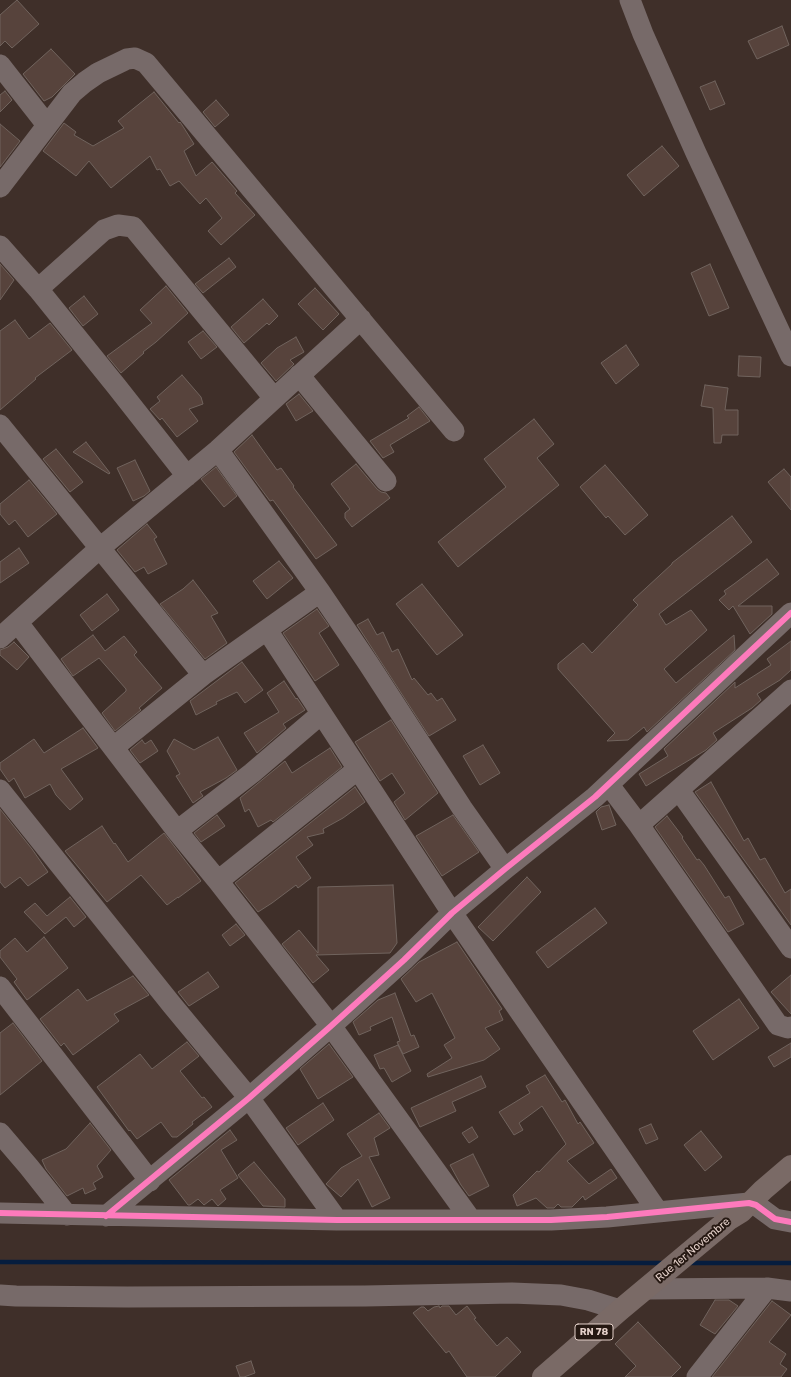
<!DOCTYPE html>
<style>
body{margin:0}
canvas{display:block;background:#3f2f29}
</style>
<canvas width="791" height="1377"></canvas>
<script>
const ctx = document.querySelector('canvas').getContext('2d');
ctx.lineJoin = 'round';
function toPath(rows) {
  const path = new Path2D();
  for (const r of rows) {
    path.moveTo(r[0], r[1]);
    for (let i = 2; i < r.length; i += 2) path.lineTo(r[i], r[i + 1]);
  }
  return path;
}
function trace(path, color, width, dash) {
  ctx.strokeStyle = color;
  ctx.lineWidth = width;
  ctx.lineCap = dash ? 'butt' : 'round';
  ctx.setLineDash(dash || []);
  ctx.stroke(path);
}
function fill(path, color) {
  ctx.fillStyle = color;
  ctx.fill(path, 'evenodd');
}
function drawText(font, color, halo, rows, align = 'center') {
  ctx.font = font + ' Rubik,sans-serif';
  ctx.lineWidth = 4;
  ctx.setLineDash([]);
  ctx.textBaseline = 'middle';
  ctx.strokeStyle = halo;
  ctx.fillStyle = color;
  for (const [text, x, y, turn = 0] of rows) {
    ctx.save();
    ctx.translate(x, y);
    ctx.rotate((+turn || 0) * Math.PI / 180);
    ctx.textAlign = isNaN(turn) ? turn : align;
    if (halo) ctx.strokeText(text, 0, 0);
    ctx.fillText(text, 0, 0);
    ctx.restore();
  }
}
trace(toPath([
 [0,1262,664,1263],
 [688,1263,791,1263]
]), '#061d3e', 4.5);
const building = toPath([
 [17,0,39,24,12,48,5,41,0,46,0,15,17,0],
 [782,26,789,45,757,59,748,41,782,26],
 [51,49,75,74,52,97,44,101,23,74,51,49],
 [715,81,725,104,710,110,700,87,715,81],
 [5,91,12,100,0,112,0,95,5,91],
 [154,92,179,123,180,122,184,128,194,144,184,151,196,176,212,162,237,191,235,193,255,215,221,245,208,231,222,218,206,198,200,204,179,181,170,186,160,169,157,170,150,156,111,188,89,161,76,176,43,151,64,123,76,132,74,135,93,146,124,128,118,121,154,92],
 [216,100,229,115,215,127,203,112,216,100],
 [0,124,20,141,0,167,0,124],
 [662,146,679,166,644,196,627,175,662,146],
 [229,258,236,267,203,293,195,284,229,258],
 [0,264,14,280,0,300,0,264],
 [710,264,729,308,709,316,691,273,710,264],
 [166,286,188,313,156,342,143,352,144,353,121,373,107,356,152,323,140,310,166,286],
 [315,288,339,314,323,330,298,304,315,288],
 [84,296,98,314,83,326,69,308,84,296],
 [263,299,278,316,269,325,267,323,244,343,231,327,263,299],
 [15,320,29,339,50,323,72,350,35,378,36,379,0,410,0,331,15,320],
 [203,331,217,347,201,359,188,342,203,331],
 [296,337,304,352,290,360,294,364,276,381,261,363,277,348,296,337],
 [626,345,639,365,616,384,601,363,626,345],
 [739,356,761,357,760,377,738,376,739,356],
 [182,375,201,397,203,404,189,409,198,421,177,437,162,418,160,420,150,409,160,401,157,397,182,375],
 [705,385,728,388,725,410,738,410,738,435,722,435,721,443,714,443,713,408,701,406,705,385],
 [299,394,313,411,296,421,286,404,299,394],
 [419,407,430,421,390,445,394,452,383,458,370,441,409,418,407,416,419,407],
 [534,419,554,444,537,458,559,485,458,567,438,542,506,487,484,459,534,419],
 [252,435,277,470,281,468,294,486,293,487,337,545,316,559,273,500,270,501,234,452,252,435],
 [86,442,110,473,109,474,73,452,86,442],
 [56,449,83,482,70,492,43,459,56,449],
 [135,460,150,491,144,496,133,501,117,468,135,460],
 [356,464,377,489,381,492,386,493,390,498,352,527,345,518,345,513,350,509,331,484,356,464],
 [605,465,648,515,625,535,608,516,606,518,580,487,605,465],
 [216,467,237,496,224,507,201,479,216,467],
 [784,469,791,477,791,510,768,482,784,469],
 [29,480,57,514,28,537,15,520,9,525,0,514,0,504,29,480],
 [732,516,752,542,659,614,666,625,691,610,707,630,664,669,676,683,734,635,735,650,647,732,644,727,628,740,607,741,615,733,558,669,558,664,583,643,592,653,638,605,633,600,672,564,672,563,732,516],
 [147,524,157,537,154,539,167,564,148,574,144,567,135,572,117,550,147,524],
 [19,548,29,563,0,583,0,562,19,548],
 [767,559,779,574,738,606,772,606,772,614,750,634,733,606,729,610,719,600,726,594,724,591,734,584,767,559],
 [279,561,293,578,267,599,253,581,279,561],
 [193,580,218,613,211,616,227,643,205,659,160,604,183,589,193,580],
 [422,584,463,635,437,655,396,604,422,584],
 [107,594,119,610,92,631,80,615,107,594],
 [317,609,329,626,319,633,339,665,315,681,283,633,317,609],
 [368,619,377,635,383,632,392,652,398,649,412,680,414,678,428,695,431,693,437,701,442,698,456,720,429,736,357,625,368,619],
 [93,635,105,651,124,636,137,652,134,655,162,688,139,708,141,710,115,731,102,713,126,691,126,689,99,658,73,676,61,659,93,635],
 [791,641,791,670,780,680,757,694,761,700,752,708,713,733,717,740,706,750,646,786,639,774,668,756,664,749,735,682,735,688,771,665,767,659,791,641],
 [14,642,29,657,17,670,0,655,0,650,8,647,14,642],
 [242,662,263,690,245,703,237,692,216,702,217,704,196,715,190,701,242,662],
 [284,681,296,699,297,698,305,710,283,724,286,728,257,753,244,733,279,712,267,693,284,681],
 [391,720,438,793,405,820,394,802,405,793,392,773,380,781,355,742,391,720],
 [83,728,98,748,61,769,83,799,70,810,56,795,50,784,25,798,14,778,9,782,0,769,0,763,34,739,44,753,83,728],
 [218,737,237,770,226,778,200,792,203,796,193,803,176,776,180,774,167,751,174,739,194,750,218,737],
 [142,740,145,744,151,740,158,751,140,763,130,750,142,740],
 [483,745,500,773,480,785,463,756,483,745],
 [330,748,342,767,273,822,271,820,258,827,249,809,245,812,240,798,285,761,292,773,330,748],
 [711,782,744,841,748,838,760,860,765,858,785,893,791,889,791,925,695,792,711,782],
 [355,787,365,802,343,818,323,829,324,833,307,837,313,845,296,857,311,878,298,888,296,885,272,903,258,912,235,883,355,787],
 [609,805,616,825,602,830,596,812,601,807,609,805],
 [0,809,32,849,48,872,28,886,20,877,5,888,0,882,0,809],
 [217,815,225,826,201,842,194,833,217,815],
 [453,815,479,852,442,876,416,836,453,815],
 [667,816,683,837,682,838,697,860,699,859,704,865,725,898,729,896,744,924,728,932,655,827,667,816],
 [102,826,114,844,115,843,128,862,164,833,201,881,178,898,178,897,167,905,141,875,107,902,65,851,102,826],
 [527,877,541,892,493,941,478,927,527,877],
 [393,885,397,943,390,953,316,955,329,970,313,983,282,944,299,930,318,953,318,887,393,885],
 [70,897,86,917,74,927,66,917,45,934,24,912,35,903,47,916,70,897],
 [595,908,607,923,548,968,536,952,595,908],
 [236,924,245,935,230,946,222,935,236,924],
 [44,937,68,968,27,1000,14,982,17,979,0,957,0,951,15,938,27,952,44,937],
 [457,942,502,1009,499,1011,503,1020,485,1028,500,1049,484,1060,428,1077,427,1074,452,1058,444,1045,455,1038,432,993,416,1002,401,979,419,962,457,942],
 [208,972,219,987,189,1006,178,992,208,972],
 [791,975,791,1014,771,992,791,975],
 [133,976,149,995,114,1014,119,1021,73,1055,64,1043,61,1046,40,1019,78,989,87,1001,133,976],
 [395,993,411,1036,414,1035,419,1047,403,1054,397,1042,400,1041,392,1017,370,1027,371,1030,359,1035,353,1022,378,1000,395,993],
 [739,999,759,1028,713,1060,693,1031,739,999],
 [13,1023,42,1061,0,1095,0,1033,13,1023],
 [187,1042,199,1056,180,1071,202,1098,204,1097,212,1107,192,1122,193,1124,177,1137,172,1137,161,1122,137,1139,130,1130,129,1131,97,1087,140,1054,152,1069,187,1042],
 [791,1043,791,1057,774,1067,768,1057,791,1043],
 [329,1044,353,1077,318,1099,300,1069,329,1044],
 [398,1045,411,1071,392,1082,384,1068,380,1069,374,1055,398,1045],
 [545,1075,562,1102,565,1100,578,1124,580,1122,594,1143,567,1161,589,1184,611,1169,617,1178,585,1200,583,1196,572,1207,561,1207,558,1204,554,1208,547,1208,536,1198,517,1206,513,1195,537,1171,539,1172,566,1144,542,1106,519,1123,523,1130,514,1135,499,1112,530,1093,526,1086,545,1075],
 [481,1076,486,1087,452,1102,456,1111,420,1127,411,1108,481,1076],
 [323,1103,334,1120,298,1145,286,1128,323,1103],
 [379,1113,390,1128,374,1138,379,1155,369,1157,390,1198,372,1207,358,1179,341,1197,326,1184,341,1168,362,1156,347,1134,379,1113],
 [90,1123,111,1150,97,1166,103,1177,93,1183,96,1189,85,1194,83,1188,67,1196,46,1169,42,1160,66,1149,90,1123],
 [651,1124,658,1139,646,1144,639,1129,651,1124],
 [472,1127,478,1137,469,1143,462,1133,472,1127],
 [230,1130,237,1140,221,1150,238,1178,220,1190,226,1199,218,1206,212,1199,204,1205,198,1199,190,1205,188,1205,169,1180,230,1130],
 [701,1131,722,1157,705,1171,684,1145,701,1131],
 [473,1154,489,1186,469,1196,461,1185,450,1165,473,1154],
 [254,1162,285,1199,285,1207,263,1206,238,1175,254,1162],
 [715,1300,729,1300,738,1306,715,1334,700,1325,715,1300],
 [772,1301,791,1315,769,1342,786,1354,780,1364,787,1369,781,1377,712,1377,772,1301],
 [439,1306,440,1308,442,1306,449,1306,456,1315,467,1306,476,1318,474,1319,497,1346,507,1337,521,1352,495,1377,467,1377,449,1351,446,1353,413,1313,421,1307,424,1307,428,1311,434,1307,439,1306],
 [638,1322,681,1367,671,1377,625,1377,636,1366,615,1344,638,1322],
 [251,1361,255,1373,244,1377,240,1377,236,1366,251,1361]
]);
fill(building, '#57433c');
trace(building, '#70635d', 1);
trace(toPath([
 [630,0,643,34,696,153,791,356],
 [0,65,47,125],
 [0,187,72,93,85,82,98,73,127,59,135,58,146,63,454,431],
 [0,246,38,289,117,387,187,476],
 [38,289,104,230,118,225,133,227,274,398],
 [299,375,386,481],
 [0,425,203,675],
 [218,450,320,592,368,663,462,808,505,869],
 [18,623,177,831,218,881],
 [267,630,452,913,658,1212],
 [0,638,100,548,218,450,361,319],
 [114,747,203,675,320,592],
 [358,769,218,881,331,1026,471,1220],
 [609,785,639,825,778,1025,788,1028,791,1027],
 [0,790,172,1005,249,1098,337,1220],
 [679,790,791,948],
 [639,825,791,690],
 [177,831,252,773,321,714],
 [0,987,150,1181],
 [0,1133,29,1167,67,1215],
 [0,1213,337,1220,551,1220,607,1217,749,1203,756,1205,775,1219,791,1222],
 [106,1216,249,1098,331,1026,404,960,452,913,505,869,595,797,791,613],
 [647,1289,767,1288,791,1291],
 [0,1295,16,1296,127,1297,365,1296,512,1293,561,1295,588,1300,620,1310],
 [697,1377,767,1288]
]), '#776a69', 21);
trace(toPath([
 [543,1377,620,1310,728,1220,741,1212,763,1190,791,1166]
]), '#7a6a66', 22);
trace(toPath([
 [0,1213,337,1220,551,1220,607,1217,749,1203,756,1205,775,1219,791,1222],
 [106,1216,249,1098,331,1026,404,960,452,913,505,869,595,797,791,613]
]), '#fd7abc', 6);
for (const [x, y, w] of [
 [594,1332,38]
]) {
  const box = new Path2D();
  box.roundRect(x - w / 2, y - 8, w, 16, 3);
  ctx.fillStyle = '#251812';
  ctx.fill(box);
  trace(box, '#e4d0c9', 1);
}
drawText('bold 10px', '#e4d0c9', null, [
 ["RN 78",594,1332]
]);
drawText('11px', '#e4d0c9', '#251812', [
 ["Rue 1er Novembre",693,1250,-40]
]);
</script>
